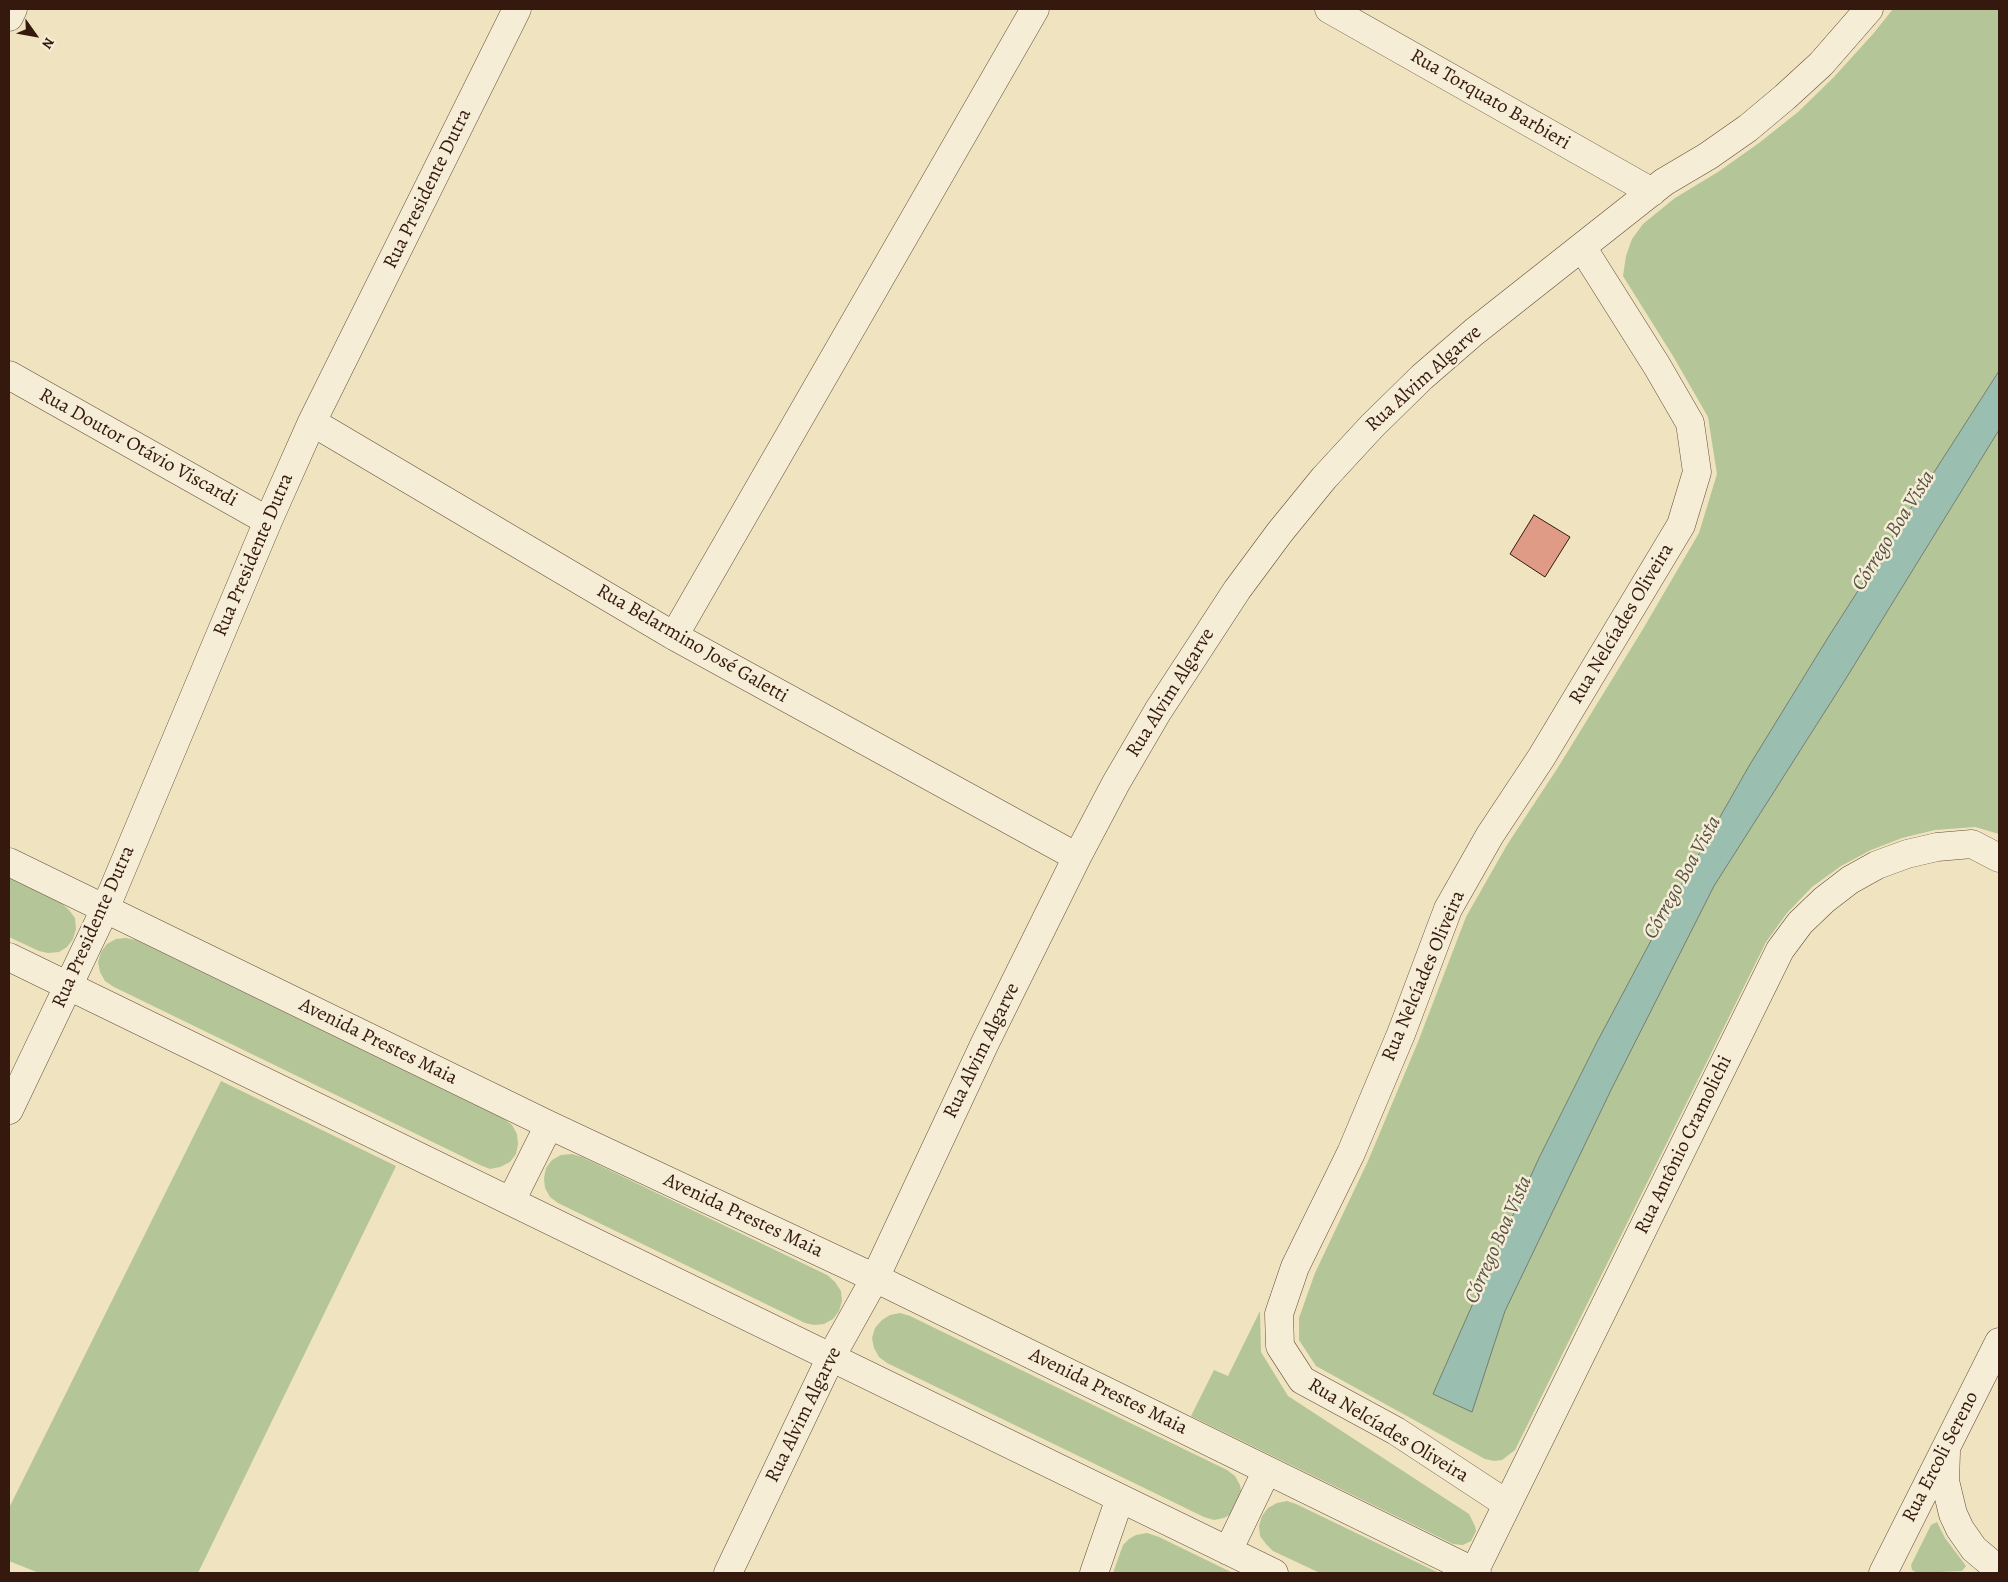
<!DOCTYPE html>
<meta charset="utf-8">
<style>
body{margin:0}
#map{position:relative;width:2008px;height:1582px;overflow:hidden;background:#f0e3c0;font-family:Alegreya,serif}
canvas{display:block}
.frame{position:absolute;inset:0;border:10px solid #35190f;pointer-events:none}
.north{position:absolute;left:10px;top:10px;width:50px;height:50px;-webkit-text-stroke:4px #f5edd6;paint-order:stroke;rotate:122deg;font-size:14px;font-weight:700;line-height:20px;text-align:center;color:#35190f}
.north::after{content:'';display:block;margin:auto;width:18px;height:22px;background:#35190f;clip-path:polygon(50% 0,100% 100%,50% 72%,0 100%)}
</style>
<div id="map">
<canvas width="2008" height="1582"></canvas>
<div class="frame"></div>
<div class="north">N</div>
</div>
<script>
const ctx = document.querySelector('canvas').getContext('2d');
ctx.lineJoin = 'round';
function fill(path, color) {
  ctx.fillStyle = color;
  ctx.fill(path, 'evenodd');
}
function toPath(rows) {
  const path = new Path2D();
  for (const r of rows) {
    path.moveTo(r[0], r[1]);
    for (let i = 2; i < r.length; i += 2) path.lineTo(r[i], r[i + 1]);
  }
  return path;
}
function trace(path, color, width, dash) {
  ctx.strokeStyle = color;
  ctx.lineWidth = width;
  ctx.lineCap = dash ? 'butt' : 'round';
  ctx.setLineDash(dash || []);
  ctx.stroke(path);
}
function drawText(font, color, halo, rows, align = 'center') {
  ctx.font = font + ' Alegreya,serif';
  ctx.lineWidth = 5;
  ctx.setLineDash([]);
  ctx.textBaseline = 'middle';
  ctx.strokeStyle = halo;
  ctx.fillStyle = color;
  for (const [text, x, y, turn = 0] of rows) {
    ctx.save();
    ctx.translate(x, y);
    ctx.rotate((+turn || 0) * Math.PI / 180);
    ctx.textAlign = isNaN(turn) ? turn : align;
    if (halo) ctx.strokeText(text, 0, 0);
    ctx.fillText(text, 0, 0);
    ctx.restore();
  }
}
fill(toPath([
 [1893,9,1999,9,1999,371,1829,636,1749,766,1671,903,1597,1042,1539,1158,1485,1276,1433,1394,1472,1411,1505,1311,1611,1090,1714,886,1845,680,1999,430,1999,834,1975,827,1935,830,1902,838,1871,850,1841,866,1812,887,1787,913,1766,942,1515,1450,1502,1460,1494,1461,1485,1459,1316,1366,1299,1340,1299,1318,1315,1273,1368,1161,1418,1042,1466,917,1507,845,1557,769,1643,629,1699,533,1717,474,1708,417,1673,356,1623,276,1626,256,1632,239,1643,224,1675,198,1718,172,1759,143,1798,112,1834,77,1873,34],
 [9,878,61,903,69,910,75,918,76,929,73,939,67,947,59,952,48,953,39,951,9,937],
 [126,938,136,940,504,1119,512,1125,517,1134,518,1144,516,1154,510,1162,500,1167,490,1169,480,1165,114,987,105,981,100,972,98,962,101,952,107,944,116,939],
 [221,1081,396,1166,198,1573,39,1573,9,1561,9,1508],
 [572,1154,582,1157,827,1275,835,1282,841,1291,842,1301,839,1311,833,1319,824,1324,814,1325,805,1323,558,1203,550,1197,545,1188,544,1178,546,1168,552,1160,561,1155],
 [1260,1311,1261,1352,1288,1396,1469,1514,1475,1526,1476,1531,1471,1541,1463,1545,1453,1544,1191,1416,1214,1370,1228,1376],
 [900,1313,910,1316,1227,1470,1235,1476,1240,1485,1242,1495,1233,1513,1224,1518,1214,1520,1204,1517,887,1363,879,1357,874,1348,872,1338,875,1328,882,1320,890,1315],
 [1287,1501,1296,1504,1439,1573,1320,1573,1273,1551,1266,1544,1260,1536,1259,1526,1262,1516,1268,1508,1277,1503],
 [1937,1522,1945,1538,1966,1566,1962,1571,1917,1573,1912,1570,1911,1565,1931,1525],
 [1147,1533,1159,1537,1233,1573,1113,1573,1123,1545,1129,1539,1136,1535]
]), '#b4c597');
const water = toPath([
 [1999,371,1999,430,1845,680,1714,886,1611,1090,1505,1311,1472,1412,1433,1394,1485,1276,1539,1158,1597,1042,1671,903,1749,766,1829,636,1999,371]
]);
fill(water, '#9abeaf');
trace(water, '#727c6f', 1);
const building = toPath([
 [1534,515,1570,537,1545,577,1510,554,1534,515]
]);
fill(building, '#e09b87');
trace(building, '#35190f', 1);
const minor = toPath([
 [1329,9,1652,192],
 [9,17,13,9],
 [9,375,268,521],
 [312,422,674,636,1077,857],
 [674,636,1035,9],
 [9,862,549,1125,875,1278,1477,1573],
 [9,957,1274,1573],
 [9,1110,105,909,268,521,312,422,517,9],
 [511,1201,549,1125],
 [1946,1452,1945,1481,1953,1514,1960,1529,1974,1549,1999,1570],
 [1507,1504,1396,1431,1302,1380,1280,1346,1279,1314,1295,1267,1351,1153,1401,1034,1448,909,1490,835,1541,758,1681,525,1697,472,1690,423,1657,366,1582,247],
 [1228,1551,1267,1470],
 [1474,1572,1780,950,1800,923,1824,900,1850,880,1877,865,1907,854,1937,847,1972,844,1999,858],
 [728,1573,831,1357,875,1278,985,1043,1077,857,1116,783,1158,711,1237,590,1280,532,1324,478,1372,426,1422,377,1474,332,1664,182,1708,156,1748,128,1785,97,1821,64,1869,9],
 [1094,1573,1120,1498],
 [1883,1573,1999,1342]
]);
trace(minor, '#644c3b', 29);
trace(minor, '#f5edd6', 28);
drawText('20px', '#35190f', '#f5edd6', [
 ["Rua Torquato Barbieri",1490,100,30],
 ["Rua Presidente Dutra",428,189,-64],
 ["Rua Alvim Algarve",1424,379,-42],
 ["Rua Doutor Otávio Viscardi",138,448,29],
 ["Rua Presidente Dutra",254,555,-67],
 ["Rua Nelcíades Oliveira",1622,624,-59],
 ["Rua Belarmino José Galetti",692,644,30],
 ["Rua Alvim Algarve",1171,693,-58],
 ["Rua Presidente Dutra",94,927,-66],
 ["Rua Nelcíades Oliveira",1424,976,-67],
 ["Avenida Prestes Maia",378,1042,26],
 ["Rua Alvim Algarve",982,1051,-64],
 ["Rua Antônio Cramolichi",1684,1145,-64],
 ["Avenida Prestes Maia",743,1216,25],
 ["Avenida Prestes Maia",1108,1392,26],
 ["Rua Alvim Algarve",804,1415,-64],
 ["Rua Nelcíades Oliveira",1388,1431,31],
 ["Rua Ercoli Sereno",1941,1457,-63]
]);
drawText('italic 21px', '#585347', '#f5edd6', [
 ["Córrego Boa Vista",1894,531,-58],
 ["Córrego Boa Vista",1683,878,-61],
 ["Córrego Boa Vista",1499,1240,-66]
]);
</script>
